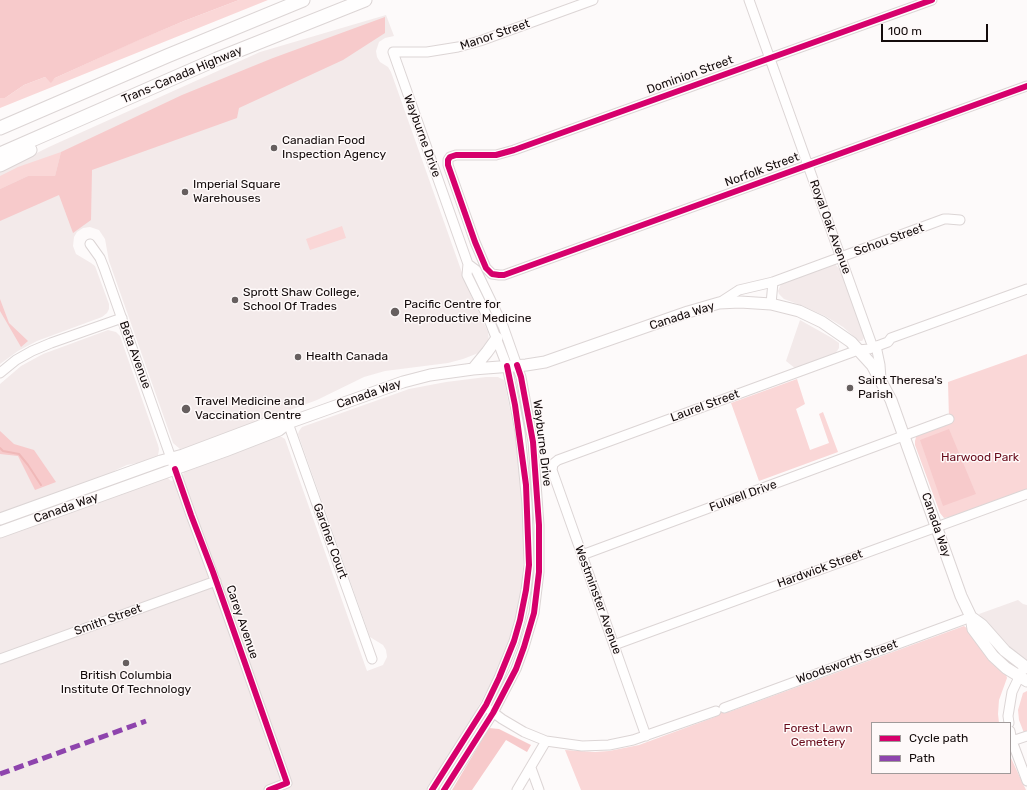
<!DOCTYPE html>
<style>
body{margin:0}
#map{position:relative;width:1027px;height:790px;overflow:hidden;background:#fdfafa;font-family:Rubik,sans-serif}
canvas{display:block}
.legend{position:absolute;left:871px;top:722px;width:140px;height:52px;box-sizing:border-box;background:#fef9f9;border:1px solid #a09a9a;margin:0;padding:5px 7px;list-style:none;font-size:12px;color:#140c0c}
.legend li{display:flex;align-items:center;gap:8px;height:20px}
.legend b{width:20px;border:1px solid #a09a9a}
.scale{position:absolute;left:881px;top:24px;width:107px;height:18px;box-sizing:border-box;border:2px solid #140c0c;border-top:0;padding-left:5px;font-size:12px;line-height:14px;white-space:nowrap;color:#140c0c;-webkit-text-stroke:3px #fef9f9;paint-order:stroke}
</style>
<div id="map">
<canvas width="1027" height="790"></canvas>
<ul class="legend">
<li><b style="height:5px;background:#d6006c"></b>Cycle path</li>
<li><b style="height:5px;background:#8e44ad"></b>Path</li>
</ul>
<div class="scale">100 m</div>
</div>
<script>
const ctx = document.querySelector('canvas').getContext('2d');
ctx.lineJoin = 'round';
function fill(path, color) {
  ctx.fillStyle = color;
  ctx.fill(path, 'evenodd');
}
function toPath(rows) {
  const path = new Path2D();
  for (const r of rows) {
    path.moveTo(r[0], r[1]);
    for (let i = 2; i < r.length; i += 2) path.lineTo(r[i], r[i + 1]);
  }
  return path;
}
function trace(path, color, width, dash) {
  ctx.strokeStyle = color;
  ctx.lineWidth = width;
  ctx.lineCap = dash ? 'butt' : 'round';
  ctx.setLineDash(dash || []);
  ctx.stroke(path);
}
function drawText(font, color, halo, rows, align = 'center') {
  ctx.font = font + ' Rubik,sans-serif';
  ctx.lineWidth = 3;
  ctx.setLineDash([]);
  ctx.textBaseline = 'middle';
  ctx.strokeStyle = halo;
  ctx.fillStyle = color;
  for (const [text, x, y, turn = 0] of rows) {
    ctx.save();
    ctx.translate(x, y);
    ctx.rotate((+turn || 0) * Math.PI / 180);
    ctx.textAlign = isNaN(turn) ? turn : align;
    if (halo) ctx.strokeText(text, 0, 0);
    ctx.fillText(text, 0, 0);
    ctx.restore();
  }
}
fill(toPath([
 [386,15,394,36,385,38,379,42,376,51,377,57,380,62,388,67,391,72,466,284,488,332,489,341,481,352,463,359,448,363,385,371,364,377,317,400,187,448,180,449,173,443,109,261,105,239,99,230,90,227,83,228,77,232,74,237,73,246,76,254,91,263,95,266,109,304,109,309,107,313,102,317,37,341,18,351,0,364,0,171,51,146,260,52],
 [835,264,842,272,858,316,864,338,862,341,859,341,843,327,825,316,803,306,784,299,779,294,778,291,781,284],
 [800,320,832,338,839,343,839,348,835,354,796,369,786,361],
 [108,330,116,332,120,336,158,445,159,449,158,456,153,460,127,465,116,470,108,476,0,515,0,384,21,366,43,354],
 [486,377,498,377,504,380,515,434,521,487,524,543,522,586,514,626,500,666,476,711,426,790,0,790,0,536,167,477,171,481,183,476,184,471,280,436,285,439,367,671,383,665,387,657,386,650,383,645,370,637,298,434,299,431,302,427,409,389,446,382],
 [1018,600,1023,604,1027,605,1027,664,990,630,979,614]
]), '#f3eaea');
fill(toPath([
 [239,0,268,0,0,108,0,98,5,98,24,85,45,77,51,82,55,78,138,40,184,21],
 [61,152,55,176,28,176,0,189,0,176,18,167],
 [342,226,346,238,310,250,306,239],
 [1027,354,1027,491,956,516,944,518,940,513,915,445,915,441,916,437,921,433,949,419,948,382],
 [797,379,805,404,796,409,810,450,829,443,819,414,823,412,838,452,759,481,731,403],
 [964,626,968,629,1006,674,1007,678,999,700,998,714,999,723,872,723,872,773,1010,773,1010,756,1026,790,581,790,565,750,595,752,609,751,639,745,715,717,719,712,722,710,724,712,729,712],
 [1027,691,1027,732,1024,733,1019,720,1018,710,1023,693]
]), '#fad7d7');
fill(toPath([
 [0,0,239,0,184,21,139,40,55,78,51,83,45,77,24,85,5,98,0,98],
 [385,17,385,33,343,60,239,108,237,118,92,170,91,220,73,233,59,195,0,221,0,189,28,176,55,176,61,152,182,95,273,58],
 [0,299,9,323,28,341,21,347,0,311],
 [949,429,976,494,943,506,920,440],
 [0,431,14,444,34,450,56,482,35,490,18,456,0,454],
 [489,728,499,729,531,745,527,752,506,740,472,790,452,790]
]), '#f7cacb');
trace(toPath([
 [0,448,3,451,19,454,28,465,41,485]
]), '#f0b8b8', 2);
const minor = toPath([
 [749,0,871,342],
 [932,0,514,150,496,155,456,155,450,157,448,160,448,165,475,242,486,268,492,274,499,275,504,275,1027,86],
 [90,244,100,258,104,268,191,515,226,610,287,783,269,790],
 [719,303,739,290,773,282,944,219,948,219,960,220],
 [771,304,773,282],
 [876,346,880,365,881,379],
 [0,373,16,360,32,351,51,343,122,318],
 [288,423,372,659],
 [582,555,949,419],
 [614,645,1027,494],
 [0,659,216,581],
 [724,708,971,617],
 [490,710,502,719,524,732,546,741,582,746,609,745,633,740,716,711],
 [1009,723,1008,716,1012,692,1022,671],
 [1010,731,1012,741,1027,781],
 [646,736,552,470,553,464,558,460,858,350,869,349,888,342,891,338,1027,289],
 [1012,741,1027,736],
 [531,768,539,790],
 [432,790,486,705,499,678,514,641,520,620,526,590,529,565,527,504,520,432,515,405,507,366,490,322,467,275,468,264,393,52,427,52,458,47,480,41,593,0],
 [444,790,493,713,516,669,524,647,534,613,539,572,539,525,533,442,521,377,503,326,476,270,468,264],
 [517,790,546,741]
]);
const major = toPath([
 [473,369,487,352,497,338],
 [0,519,161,461,183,455,276,420,288,423],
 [0,532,225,451,279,430,288,423,403,382,430,375,473,369,526,365,545,362,688,312,719,303,740,302,771,304,799,311,822,322,851,342,872,365,891,400,961,596,971,617,973,629,993,656,1006,668,1027,681],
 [971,617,982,625,1005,651,1027,668]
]);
const highway = toPath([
 [0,128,167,56,303,0],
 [0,154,217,59,365,0],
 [0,165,30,150]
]);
trace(minor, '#dcd5d5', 11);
trace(major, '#dcd5d5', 13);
trace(highway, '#dcd5d5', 15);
trace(minor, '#fffefe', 9);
trace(major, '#fffefe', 11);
trace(highway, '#fffefe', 13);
trace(toPath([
 [0,774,146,721]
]), '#8e44ad', 5, [10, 5]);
trace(toPath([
 [932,0,514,150,496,155,456,155,450,157,448,160,448,165,475,242,486,268,492,274,499,275,504,275,1027,86],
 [175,469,191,515,213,572,287,783,269,790],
 [432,790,486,705,499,678,514,641,520,620,526,590,529,565,526,485,515,405,507,366],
 [444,790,493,713,516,669,524,647,534,613,539,572,539,525,533,442,521,377,517,365]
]), '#d6006c', 6);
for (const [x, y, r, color] of [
 [274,148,4,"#665f5f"],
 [185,192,4,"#665f5f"],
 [235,300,4,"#665f5f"],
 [395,312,5,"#665f5f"],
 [298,357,4,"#665f5f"],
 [850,388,4,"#665f5f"],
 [186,409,5,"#665f5f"],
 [126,663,4,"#665f5f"]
]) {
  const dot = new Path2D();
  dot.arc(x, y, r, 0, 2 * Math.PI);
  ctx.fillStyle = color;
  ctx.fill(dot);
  trace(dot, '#fef9f9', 1.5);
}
drawText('12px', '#140c0c', '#fef9f9', [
 ["Manor Street",495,35,-19],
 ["Trans-Canada Highway",182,75,-23],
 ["Dominion Street",690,75,-20],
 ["Wayburne Drive",422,136,70],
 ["Norfolk Street",762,170,-20],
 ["Royal Oak Avenue",830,227,70],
 ["Schou Street",889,240,-20],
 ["Canada Way",682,316,-18],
 ["Beta Avenue",135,355,70],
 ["Canada Way",369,394,-19],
 ["Laurel Street",705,406,-20],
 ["Wayburne Drive",542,443,83],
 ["Fulwell Drive",743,496,-20],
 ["Canada Way",66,508,-20],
 ["Canada Way",936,525,71],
 ["Gardner Court",330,541,70],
 ["Hardwick Street",820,569,-20],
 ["Westminster Avenue",598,600,70],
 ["Smith Street",108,620,-20],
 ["Carey Avenue",242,622,71],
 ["Woodsworth Street",847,662,-20]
]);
drawText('12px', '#140c0c', '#fef9f9', [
 ["Canadian Food",282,141],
 ["Inspection Agency",282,155],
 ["Imperial Square",193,185],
 ["Warehouses",193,199],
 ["Sprott Shaw College,",243,293],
 ["School Of Trades",243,307],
 ["Pacific Centre for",404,305],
 ["Reproductive Medicine",404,319],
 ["Health Canada",306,357],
 ["Saint Theresa's",858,381],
 ["Parish",858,395],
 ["Travel Medicine and",195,402],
 ["Vaccination Centre",195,416],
 ["British Columbia",126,676,"center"],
 ["Institute Of Technology",126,690,"center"]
], 'left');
drawText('12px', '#690c1c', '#fef9f9', [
 ["Harwood Park",980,458],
 ["Forest Lawn",818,729],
 ["Cemetery",818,743]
]);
</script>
